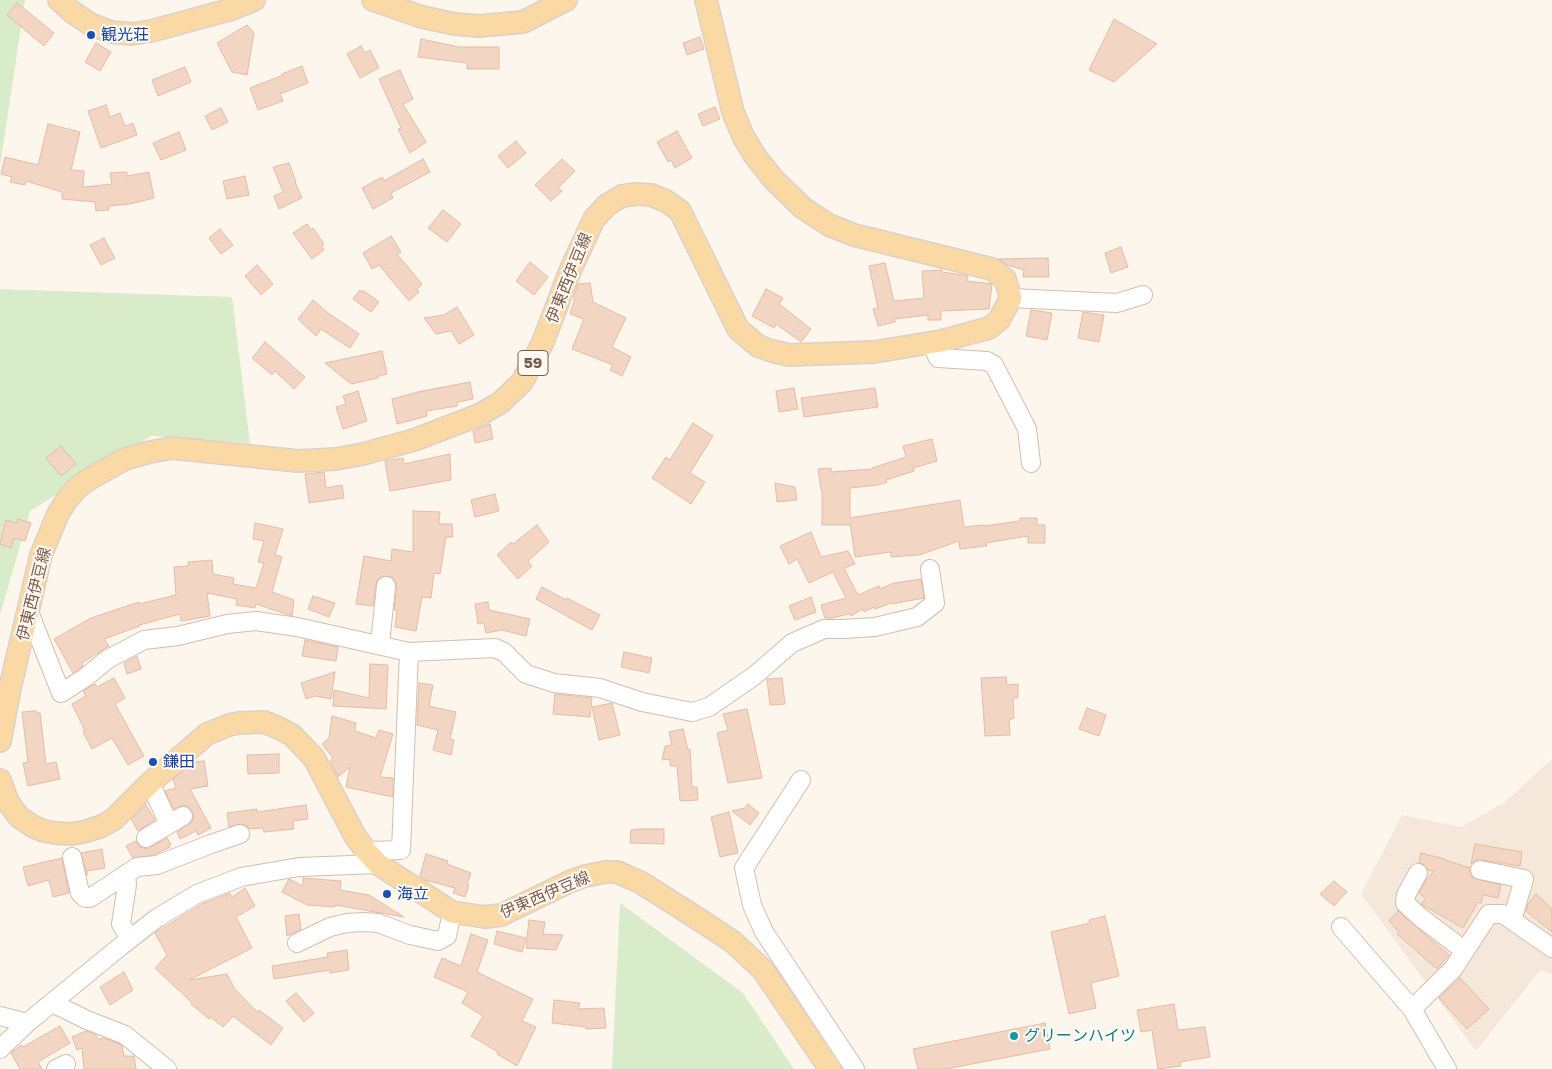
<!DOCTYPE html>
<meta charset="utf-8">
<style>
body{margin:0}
canvas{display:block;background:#fdf6ec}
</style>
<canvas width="1552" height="1069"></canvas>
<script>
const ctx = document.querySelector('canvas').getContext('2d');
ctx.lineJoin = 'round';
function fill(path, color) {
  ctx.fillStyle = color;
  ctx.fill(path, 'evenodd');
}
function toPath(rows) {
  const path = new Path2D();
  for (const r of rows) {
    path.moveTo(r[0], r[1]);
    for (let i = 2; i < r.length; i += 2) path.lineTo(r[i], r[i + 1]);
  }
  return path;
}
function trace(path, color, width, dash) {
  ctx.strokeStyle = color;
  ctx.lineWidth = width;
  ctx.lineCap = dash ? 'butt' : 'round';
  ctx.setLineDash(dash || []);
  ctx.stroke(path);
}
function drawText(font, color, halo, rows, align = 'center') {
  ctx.font = font + ' "Golos Text","Noto Sans JP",sans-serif';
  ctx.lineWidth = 4;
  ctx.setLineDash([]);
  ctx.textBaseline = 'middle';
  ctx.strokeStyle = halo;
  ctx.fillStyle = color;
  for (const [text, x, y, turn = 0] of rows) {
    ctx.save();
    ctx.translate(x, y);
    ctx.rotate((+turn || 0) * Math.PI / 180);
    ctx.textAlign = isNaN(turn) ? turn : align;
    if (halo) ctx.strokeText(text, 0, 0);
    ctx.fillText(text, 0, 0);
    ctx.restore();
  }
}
fill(toPath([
 [1552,759,1552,974,1540,970,1476,1051,1361,894,1402,815,1461,827,1505,802]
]), '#f5e8da');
fill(toPath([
 [0,0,25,0,0,166],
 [0,289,232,297,250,443,151,436,30,511,0,615],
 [620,903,743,993,794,1069,612,1069]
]), '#d8ecc9');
const building = toPath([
 [17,3,54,33,44,46,7,15,17,3],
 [1114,19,1157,44,1114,82,1089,70,1114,19],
 [247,25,254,33,247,75,232,72,217,43,247,25],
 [700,37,704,49,687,55,683,43,700,37],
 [421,39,459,47,499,47,499,69,467,69,467,63,418,57,421,39],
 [96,43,111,52,100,71,85,62,96,43],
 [361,46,365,53,370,50,379,68,360,78,347,54,361,46],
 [302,66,308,83,280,94,283,101,258,110,250,88,283,75,282,74,302,66],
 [185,67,191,82,158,96,152,80,185,67],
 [400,70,413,99,403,104,426,142,410,153,398,129,401,128,379,79,400,70],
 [106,105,110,117,120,113,125,126,133,123,137,135,101,148,88,111,106,105],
 [715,107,720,119,703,126,698,114,715,107],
 [221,108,228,122,212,130,205,116,221,108],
 [48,124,80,132,71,170,84,171,83,187,112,184,110,173,127,172,127,176,149,172,154,198,130,204,109,206,109,210,96,211,95,202,62,199,62,192,26,181,25,185,10,182,12,177,1,174,5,157,38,165,48,124],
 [677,131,692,158,675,168,671,160,668,162,657,142,677,131],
 [179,132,186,150,161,160,153,143,179,132],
 [516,141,526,153,508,168,498,156,516,141],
 [423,159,430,172,391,193,393,198,373,209,362,188,382,177,384,181,423,159],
 [562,159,575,171,558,188,562,191,551,201,535,185,562,159],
 [289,163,296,182,295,182,302,198,279,209,274,196,283,192,273,167,289,163],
 [245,176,249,195,227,199,223,181,245,176],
 [443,210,461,224,447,242,428,228,443,210],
 [307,224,311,230,313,228,324,244,322,246,324,250,312,259,293,233,307,224],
 [220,229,233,245,221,254,209,238,220,229],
 [391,236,401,252,397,254,422,284,417,289,419,292,409,301,379,265,372,269,363,253,391,236],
 [104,238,115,258,101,265,90,245,104,238],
 [1121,247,1128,267,1111,273,1105,253,1121,247],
 [1048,258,1049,277,1023,277,1024,270,1007,265,999,259,1048,258],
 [530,262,548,277,534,295,516,281,530,262],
 [885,263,894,301,924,298,922,271,942,270,942,272,968,276,967,281,992,284,989,309,941,311,941,320,928,320,928,315,895,319,895,322,878,326,873,309,878,308,869,266,885,263],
 [257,265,273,284,261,295,245,276,257,265],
 [590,283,593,302,626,318,612,347,631,357,622,376,610,370,613,365,572,349,584,319,570,314,574,302,574,297,578,284,590,283],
 [766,289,783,298,779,304,811,329,801,342,776,324,774,328,752,316,766,289],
 [359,291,364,291,379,302,371,312,353,299,359,291],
 [313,300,328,313,359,334,350,348,321,329,316,336,298,319,313,300],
 [457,307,474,335,459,344,451,331,436,334,424,318,444,315,457,307],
 [1031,310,1052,313,1047,340,1026,336,1031,310],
 [1083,312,1104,315,1099,342,1078,338,1083,312],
 [265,342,305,377,294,389,275,371,272,375,252,358,265,342],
 [382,351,387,374,379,376,378,378,351,384,325,363,382,351],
 [470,382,473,399,458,402,457,406,426,411,427,416,397,424,392,399,422,391,470,382],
 [794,388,798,409,779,412,776,391,794,388],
 [875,388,878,407,804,417,801,398,875,388],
 [358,391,367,421,343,429,336,407,346,404,343,396,358,391],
 [693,423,713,436,690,473,705,482,691,504,652,478,666,457,670,460,693,423],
 [490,424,493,439,475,443,473,431,490,424],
 [932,439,937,461,913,468,914,471,886,480,887,482,878,485,850,488,850,518,960,500,964,527,984,525,984,526,1020,521,1020,518,1037,518,1037,525,1045,525,1045,543,1028,543,1028,536,986,543,987,546,960,549,959,541,919,555,891,557,891,552,855,557,850,523,850,525,822,525,822,490,821,490,818,469,831,468,832,472,872,469,872,468,906,457,903,446,932,439],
 [61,446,76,464,61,476,46,458,61,446],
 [450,454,451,480,390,491,385,461,403,458,404,464,450,454],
 [324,472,326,488,342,485,344,498,309,503,305,474,324,472],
 [775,483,795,487,797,500,777,502,775,483],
 [495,494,499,511,475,517,471,500,495,494],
 [413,511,440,512,439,524,452,524,453,537,446,537,440,574,434,573,431,598,422,597,416,631,395,627,397,610,394,610,397,587,395,581,392,577,382,576,377,580,373,606,356,604,364,556,391,561,392,549,413,552,413,511],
 [18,519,31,523,25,541,14,538,11,548,0,544,6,520,16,523,18,519],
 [255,523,283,529,275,555,282,557,272,592,294,600,292,616,256,604,255,608,236,605,237,599,207,593,210,616,181,621,180,614,139,625,140,626,104,639,109,646,82,663,83,666,73,673,54,639,91,618,139,602,139,604,176,595,174,567,188,566,188,562,212,560,213,574,234,578,233,584,256,588,264,563,258,562,264,541,253,539,255,523],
 [537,525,549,542,528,561,532,566,518,579,497,555,511,542,513,544,537,525],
 [811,532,821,557,848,551,855,564,844,568,858,595,879,586,880,589,894,583,921,579,924,598,892,604,891,603,875,609,874,607,864,612,863,609,851,616,849,614,832,618,825,618,821,605,846,598,833,572,809,583,797,559,789,564,780,546,811,532],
 [542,587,566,600,567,598,600,615,592,630,536,599,542,587],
 [313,596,335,603,329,617,308,609,313,596],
 [811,597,816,612,795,620,789,606,811,597],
 [488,602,489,610,530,619,526,636,502,630,486,633,484,623,478,624,475,604,488,602],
 [305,640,338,647,336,661,302,656,305,640],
 [624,652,652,658,649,673,621,667,624,652],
 [137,656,141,669,127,674,124,663,137,656],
 [370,664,388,665,386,709,333,706,334,690,369,698,370,664],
 [335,672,331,699,315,696,306,699,301,683,335,672],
 [1006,677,1007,685,1018,684,1018,698,1013,698,1014,718,1009,720,1010,735,985,736,981,678,1006,677],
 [114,678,125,698,115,704,144,756,128,765,112,738,92,749,83,732,85,731,72,704,86,696,83,691,95,684,97,687,114,678],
 [782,678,785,704,770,705,767,679,782,678],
 [419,683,433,685,429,706,456,712,450,739,454,740,451,755,433,750,438,730,417,725,419,683],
 [555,694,592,698,590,717,553,714,555,694],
 [612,703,620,735,599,740,592,707,612,703],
 [1087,708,1106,715,1099,736,1079,729,1087,708],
 [747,709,762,778,728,783,717,733,728,730,723,714,747,709],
 [36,711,36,713,40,713,46,764,56,762,60,779,28,786,23,763,28,762,22,712,36,711],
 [332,716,356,723,355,731,376,738,379,730,393,734,380,777,393,778,393,797,346,787,350,767,338,777,330,761,333,758,322,744,329,738,332,716],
 [683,729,688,750,690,749,692,787,697,787,698,800,680,801,677,766,670,766,670,759,662,760,665,746,672,745,669,732,683,729],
 [279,754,279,773,248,774,247,755,279,754],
 [204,761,208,786,190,789,211,828,198,835,196,831,180,839,177,832,192,822,194,816,192,811,189,807,183,805,174,809,165,791,176,788,173,779,194,762,204,761],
 [748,804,759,813,750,825,732,811,745,808,748,804],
 [146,805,155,820,138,831,131,819,146,805],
 [306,805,308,819,293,821,294,829,264,832,263,828,249,829,247,826,242,824,229,827,227,813,257,809,257,812,306,805],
 [729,812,738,853,720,857,711,817,729,812],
 [639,829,664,829,664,844,630,843,631,830,639,829],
 [167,838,171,844,169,845,170,847,154,855,133,858,126,846,136,841,140,847,147,849,167,838],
 [1475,844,1522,852,1520,866,1482,860,1476,860,1471,864,1475,844],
 [102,849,105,868,87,871,87,875,81,853,102,849],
 [1421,853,1445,859,1445,860,1470,868,1470,874,1473,878,1501,885,1498,898,1483,895,1481,903,1478,902,1463,928,1421,904,1426,899,1419,893,1427,879,1434,871,1428,870,1423,864,1419,863,1421,853],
 [426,854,448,861,447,864,471,873,467,884,469,885,465,897,453,893,455,888,425,880,420,876,426,854],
 [62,858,69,893,53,897,49,880,28,886,23,867,62,858],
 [303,878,341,881,340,890,369,895,404,917,335,905,335,907,307,905,282,892,289,879,303,886,303,878],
 [1334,881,1347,892,1334,906,1320,894,1334,881],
 [245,888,255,906,236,917,252,948,189,980,227,974,234,988,257,1012,259,1010,283,1028,271,1045,233,1016,223,1027,210,1017,209,1019,191,1004,192,1003,155,968,167,955,155,933,202,904,230,893,232,897,245,888],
 [1536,894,1552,909,1552,932,1526,911,1528,904,1536,894],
 [1398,911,1449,955,1437,969,1397,934,1399,932,1389,921,1398,911],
 [299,914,301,929,287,936,285,916,299,914],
 [1105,916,1119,976,1091,983,1096,1008,1069,1014,1051,932,1090,923,1089,920,1105,916],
 [529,920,545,922,543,934,563,935,556,950,526,948,529,920],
 [497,931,526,938,522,952,494,944,497,931],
 [471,934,488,940,477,972,533,999,522,1021,536,1027,517,1066,497,1054,498,1052,471,1036,483,1016,462,1003,468,992,434,977,442,958,461,966,471,934],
 [347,950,349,970,330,973,330,970,274,979,272,966,328,957,327,953,347,950],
 [124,972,133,990,110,1005,100,987,124,972],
 [1460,978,1489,1009,1467,1029,1439,998,1460,978],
 [296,993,314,1013,304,1022,286,1001,296,993],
 [554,1000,580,1003,578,1009,604,1008,606,1028,586,1029,586,1027,552,1023,554,1000],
 [1174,1004,1178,1030,1205,1027,1210,1057,1180,1062,1181,1066,1158,1069,1152,1030,1141,1032,1137,1010,1174,1004],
 [1045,1023,1050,1049,946,1069,918,1069,913,1049,1045,1023],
 [60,1026,70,1043,38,1062,42,1069,20,1069,11,1053,21,1045,23,1047,60,1026],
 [86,1031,96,1035,98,1039,104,1038,120,1044,122,1046,124,1056,134,1056,136,1069,84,1069,82,1048,77,1050,72,1037,86,1031]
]);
fill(building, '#f3d5c3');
trace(building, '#e6bba3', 1);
const minor = toPath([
 [1011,298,1117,303,1143,295],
 [931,343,938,358,987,361,994,365,1027,429,1031,463],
 [29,612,61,693,86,677,108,659,144,640,178,636,227,624,256,621,297,627,409,652,495,648,504,652,526,674,554,683,600,688,642,702,692,712,709,707,754,676,792,643,824,629,843,629,875,627,917,617,935,603,930,569],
 [380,644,386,586],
 [801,780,744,868,752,905,764,932,855,1069],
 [150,783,169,824],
 [146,838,183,816],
 [366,851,401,850,409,652],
 [72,857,80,893,85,898,90,898,137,867,157,865,211,844,240,834],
 [1480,870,1524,879,1512,920],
 [1418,873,1406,895,1405,903,1420,917,1465,951],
 [126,874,127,885,121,924,130,939],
 [1341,927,1412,1009,1447,1069],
 [297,943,330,927,347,923,364,922,378,923,410,935,438,941,447,936,452,912],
 [52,1003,87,1020,125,1035,167,1069],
 [1412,1009,1453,969,1489,914,1503,914,1552,948],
 [0,1016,27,1023],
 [0,1049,27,1023,121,946,157,918,197,894,241,877,299,867,378,864],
 [56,1069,66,1064]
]);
const major = toPath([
 [59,0,71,11,90,24,111,32,132,34,151,31,229,10,254,0],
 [373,0,422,17,455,24,479,26,523,22,566,0],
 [0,741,10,688,41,555,58,514,66,501,77,488,89,479,125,459,150,452,172,448,298,461,336,459,363,454,414,440,479,415,500,403,522,382,543,342,570,271,594,219,607,205,622,196,637,194,651,195,666,201,680,211,738,329,758,346,772,351,789,355,874,352,941,341,989,328,999,320,1011,298,1005,279,992,269,854,235,829,225,803,208,774,180,755,156,743,136,733,112,706,0],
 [0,780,8,802,19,817,34,827,44,831,55,833,72,834,87,831,102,826,114,819,150,783,207,734,229,725,239,723,264,722,279,728,292,735,314,758,355,836,366,851,378,864,452,912,485,917,501,915,571,881,585,876,606,872,617,872,628,877,640,882,703,922,733,942,763,970,830,1069]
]);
trace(minor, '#d1beb0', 20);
trace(major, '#dad1cd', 24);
trace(minor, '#fff', 18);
trace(major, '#fbd9a5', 21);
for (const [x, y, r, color] of [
 [91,35,5,"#1a4fb4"],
 [153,762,5,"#1a4fb4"],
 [387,894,5,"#1a4fb4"],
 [1014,1036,5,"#0f9aa8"]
]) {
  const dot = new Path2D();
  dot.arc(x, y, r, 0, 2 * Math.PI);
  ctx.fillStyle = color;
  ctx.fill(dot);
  trace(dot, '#fffaf3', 2);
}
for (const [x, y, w] of [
 [533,363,30]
]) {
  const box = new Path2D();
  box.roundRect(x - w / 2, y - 12.5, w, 25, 4);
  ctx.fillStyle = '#fffaf3';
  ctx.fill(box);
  trace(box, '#7a5c4d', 1);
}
drawText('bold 15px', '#7a5c4d', null, [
 ["59",533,363]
]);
drawText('16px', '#164399', '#fffaf3', [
 ["観光荘",101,35],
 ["鎌田",163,762],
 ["海立",397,894]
], 'left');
drawText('16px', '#7a5c4d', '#fffaf3', [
 ["伊東西伊豆線",569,278,-68],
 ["伊東西伊豆線",34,594,-76],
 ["伊東西伊豆線",545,895,-23]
]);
drawText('16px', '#0d838f', '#fffaf3', [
 ["グリーンハイツ",1024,1036]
], 'left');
</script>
